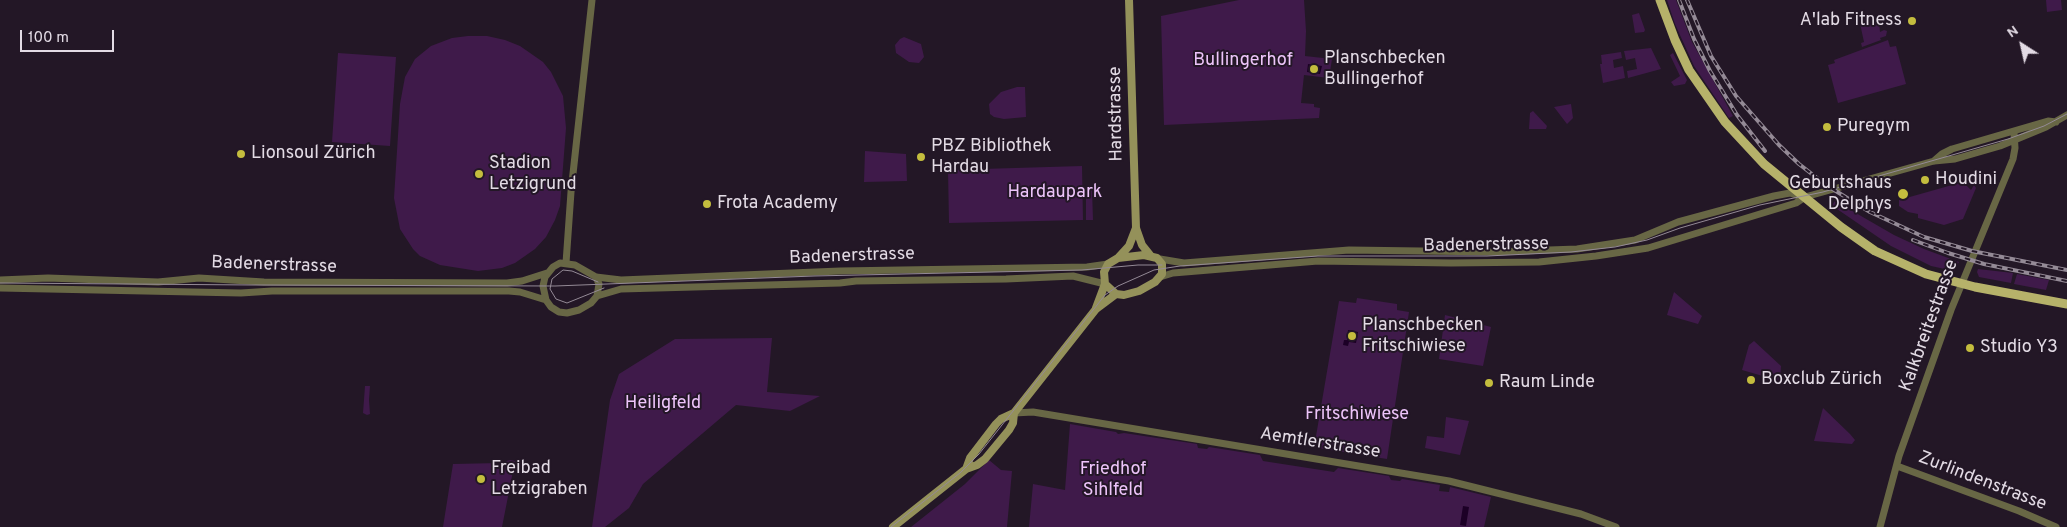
<!DOCTYPE html>
<meta charset="utf-8">
<style>
body{margin:0}
#map{position:relative;width:2067px;height:527px;overflow:hidden;background:#231726;font-family:Overpass,sans-serif}
canvas{display:block}
.north{position:absolute;left:1997px;top:20px;width:50px;height:50px;-webkit-text-stroke:4px #231726;paint-order:stroke;rotate:325deg;font-size:14px;font-weight:700;line-height:20px;text-align:center;color:#e3dbe5}
.north::after{content:'';display:block;margin:auto;width:18px;height:22px;background:#e3dbe5;clip-path:polygon(50% 0,100% 100%,50% 72%,0 100%)}
.scale{position:absolute;left:20px;top:30px;width:94px;height:22px;box-sizing:border-box;border:2px solid #e3dbe5;border-top:0;padding-left:6px;font-size:15px;line-height:18px;white-space:nowrap;color:#e3dbe5;-webkit-text-stroke:4px #231726;paint-order:stroke}
</style>
<div id="map">
<canvas width="2067" height="527"></canvas>
<div class="north">N</div>
<div class="scale">100 m</div>
</div>
<script>
const ctx = document.querySelector('canvas').getContext('2d');
ctx.lineJoin = 'round';
function fill(path, color) {
  ctx.fillStyle = color;
  ctx.fill(path, 'evenodd');
}
function toPath(rows) {
  const path = new Path2D();
  for (const r of rows) {
    path.moveTo(r[0], r[1]);
    for (let i = 2; i < r.length; i += 2) path.lineTo(r[i], r[i + 1]);
  }
  return path;
}
function trace(path, color, width, dash) {
  ctx.strokeStyle = color;
  ctx.lineWidth = width;
  ctx.lineCap = dash ? 'butt' : 'round';
  ctx.setLineDash(dash || []);
  ctx.stroke(path);
}
function drawText(font, color, halo, rows, align = 'center') {
  ctx.font = font + ' Overpass,sans-serif';
  ctx.lineWidth = 4;
  ctx.setLineDash([]);
  ctx.textBaseline = 'middle';
  ctx.strokeStyle = halo;
  ctx.fillStyle = color;
  for (const [text, x, y, turn = 0] of rows) {
    ctx.save();
    ctx.translate(x, y);
    ctx.rotate((+turn || 0) * Math.PI / 180);
    ctx.textAlign = isNaN(turn) ? turn : align;
    if (halo) ctx.strokeText(text, 0, 0);
    ctx.fillText(text, 0, 0);
    ctx.restore();
  }
}
fill(toPath([
 [1239,0,1304,0,1306,31,1305,56,1332,59,1329,78,1304,75,1301,103,1314,104,1314,107,1320,108,1319,118,1164,125,1161,16],
 [1667,0,1676,0,1692,42,1733,116,1729,118,1694,66,1675,24],
 [2046,0,2061,0,2062,10,2047,12],
 [1639,13,1645,30,1644,32,1635,33,1632,15],
 [1892,16,1879,22,1880,32,1884,30,1887,31,1886,36,1880,38,1881,40,1862,47,1861,43,1864,42,1859,19],
 [468,36,487,36,505,40,520,46,543,62,551,72,563,96,566,128,560,206,555,220,546,237,535,249,515,263,502,268,478,271,440,265,420,256,413,249,400,229,394,198,400,104,405,77,415,59,431,46,452,38],
 [904,37,921,44,924,57,919,63,909,62,896,53,895,45,900,39],
 [1888,40,1890,47,1896,46,1906,84,1838,103,1828,65,1835,63,1834,60],
 [1651,48,1661,69,1628,78,1627,71,1637,69,1635,58,1626,60,1624,51],
 [1621,52,1622,58,1613,60,1614,68,1623,66,1625,78,1603,83,1600,64,1602,64,1601,55],
 [338,53,396,57,390,146,332,142],
 [1673,53,1687,80,1685,84,1674,86,1671,82,1680,76,1670,55],
 [1017,87,1025,87,1026,117,1004,119,994,117,990,114,989,104,1001,92],
 [1571,104,1573,118,1567,124,1554,107],
 [1533,111,1547,126,1546,129,1529,129,1530,113],
 [865,151,906,154,907,181,864,182],
 [1082,166,1083,220,949,223,948,170],
 [1970,180,1972,183,1966,185,1971,190,1974,185,1976,188,1963,219,1944,225,1918,218,1918,214,1908,212,1899,206,1899,200],
 [1092,189,1093,220,1086,220,1086,190],
 [1835,201,1894,235,1924,249,1959,262,1954,271,1931,266,1891,246,1837,209,1832,205],
 [1978,269,2013,273,2011,283,1979,277,1977,272],
 [2017,274,2049,280,2046,290,2014,284],
 [1674,292,1702,316,1698,324,1667,315],
 [1357,298,1397,304,1397,310,1409,312,1387,459,1318,448,1318,443,1315,442,1339,301,1356,303],
 [1445,315,1491,327,1483,366,1439,359],
 [772,338,767,392,820,396,790,411,736,405,643,484,629,508,605,527,592,527,610,400,619,374,675,339],
 [1754,341,1781,366,1780,381,1742,370,1749,345],
 [365,386,370,386,369,400,370,414,367,415,363,413],
 [1823,408,1850,434,1855,440,1852,444,1814,441],
 [1446,417,1469,421,1460,455,1425,448,1427,436,1444,438],
 [1070,424,1116,432,1118,434,1124,433,1197,444,1198,448,1207,449,1209,447,1260,455,1263,461,1334,472,1338,468,1389,476,1391,480,1400,481,1402,479,1440,485,1439,491,1449,492,1450,487,1491,497,1484,527,1029,527,1033,484,1065,490],
 [510,460,515,461,502,527,443,527,453,464,500,463],
 [989,460,1001,470,1012,471,1007,527,911,527,965,484]
]), '#3f1a4a');
fill(toPath([
 [1308,64,1322,66,1320,74,1307,72],
 [1348,330,1358,332,1356,343,1349,342,1348,346,1343,345,1344,340,1347,340],
 [1463,506,1469,507,1466,526,1460,525]
]), '#1c0026');
trace(toPath([
 [1934,161,1942,154,1952,149,2048,121,2056,122],
 [1160,259,1184,263,1349,250,1494,252,1577,249,1635,240,1678,222,1774,196,1790,193,1802,197],
 [566,263,571,192,592,0],
 [596,277,599,284,597,296,591,303,579,310,567,313,559,312,551,307,546,300,543,286,545,277,553,267,560,263,575,265,596,277,621,280,840,271,1087,267,1108,264],
 [1160,277,1173,273,1318,261,1451,263,1539,262,1596,256,1648,248,1796,203,1805,197,1934,161,1955,159,2000,146,2046,127,2067,115],
 [0,280,48,278,158,282,199,278,264,282,507,283,522,281,547,273],
 [0,288,241,293,272,291,509,291,520,292,546,300],
 [597,296,621,289,840,283,856,281,1006,279,1073,276,1105,284],
 [1014,413,1033,412,1449,481,1581,514,1616,527],
 [1897,466,2019,511,2056,527],
 [1880,527,1899,456,1951,310,2013,159,2015,148,2014,132]
]), '#686745', 7);
trace(toPath([
 [1129,0,1136,228,1142,245,1150,255],
 [1144,255,1157,258,1162,264,1162,274,1155,282,1139,291,1124,295,1116,294,1105,284,1104,272,1108,264,1118,258,1144,255],
 [1118,258,1129,246,1136,228],
 [1096,308,1105,284],
 [966,469,970,458,996,424,1001,419,1014,413,1096,309,1116,294],
 [893,527,966,469,977,465,985,459,1009,430,1013,423,1014,413]
]), '#94915a', 8);
trace(toPath([
 [1660,0,1675,40,1689,70,1725,122,1764,164,1841,227,1875,251,1926,274,1975,287,2067,304]
]), '#b6b26a', 9);
trace(toPath([
 [598,282,572,271,563,270,552,279,550,289,556,299,567,303,604,288],
 [0,283,253,285,555,286,814,276,1082,270,1138,265,1162,265],
 [891,527,960,473,979,454,1105,295,1118,286,1154,270,1180,266,1318,256,1487,256,1571,252,1615,247,1647,240,1680,228,1760,205,1823,192,2008,139,2044,126,2067,114]
]), '#948a96', 1);
const rail = toPath([
 [1679,0,1694,39,1710,71,1737,115,1765,151],
 [1687,0,1711,56,1736,96,1779,145,1799,164,1826,185,1870,212,1924,237,1972,251,2067,270],
 [1913,240,1948,253,1984,264,2067,281]
]);
trace(rail, '#948a96', 4);
trace(rail, '#231726', 2, [5.5]);
for (const [x, y, r, color] of [
 [1912,21,5,"#c4bd3e"],
 [1314,69,5,"#c4bd3e"],
 [1827,127,5,"#c4bd3e"],
 [241,154,5,"#c4bd3e"],
 [921,157,5,"#c4bd3e"],
 [479,174,5,"#c4bd3e"],
 [1925,180,5,"#c4bd3e"],
 [1903,194,6,"#c4bd3e"],
 [707,204,5,"#c4bd3e"],
 [1352,336,5,"#c4bd3e"],
 [1970,348,5,"#c4bd3e"],
 [1751,380,5,"#c4bd3e"],
 [1489,383,5,"#c4bd3e"],
 [481,479,5,"#c4bd3e"]
]) {
  const dot = new Path2D();
  dot.arc(x, y, r, 0, 2 * Math.PI);
  ctx.fillStyle = color;
  ctx.fill(dot);
  trace(dot, '#231726', 2);
}
drawText('18px', '#e3dbe5', '#231726', [
 ["A'lab Fitness",1902,21,"right"],
 ["Planschbecken",1324,59],
 ["Bullingerhof",1324,80],
 ["Puregym",1837,127],
 ["PBZ Bibliothek",931,147],
 ["Hardau",931,168],
 ["Lionsoul Zürich",251,154],
 ["Stadion",489,164],
 ["Letzigrund",489,185],
 ["Houdini",1935,180],
 ["Geburtshaus",1892,184,"right"],
 ["Delphys",1892,205,"right"],
 ["Frota Academy",717,204],
 ["Planschbecken",1362,326],
 ["Fritschiwiese",1362,347],
 ["Studio Y3",1980,348],
 ["Boxclub Zürich",1761,380],
 ["Raum Linde",1499,383],
 ["Freibad",491,469],
 ["Letzigraben",491,490]
], 'left');
drawText('18px', '#edc4fa', '#231726', [
 ["Bullingerhof",1243,61],
 ["Hardaupark",1055,193],
 ["Heiligfeld",663,404],
 ["Fritschiwiese",1357,415],
 ["Friedhof",1113,470],
 ["Sihlfeld",1113,491]
]);
drawText('18px', '#e3dbe5', '#231726', [
 ["Hardstrasse",1117,114,-91],
 ["Badenerstrasse",1486,246,-1],
 ["Badenerstrasse",852,257,-2],
 ["Badenerstrasse",274,266,2],
 ["Kalkbreitestrasse",1930,326,-70],
 ["Aemtlerstrasse",1320,444,9],
 ["Zurlindenstrasse",1982,482,21]
]);
</script>
